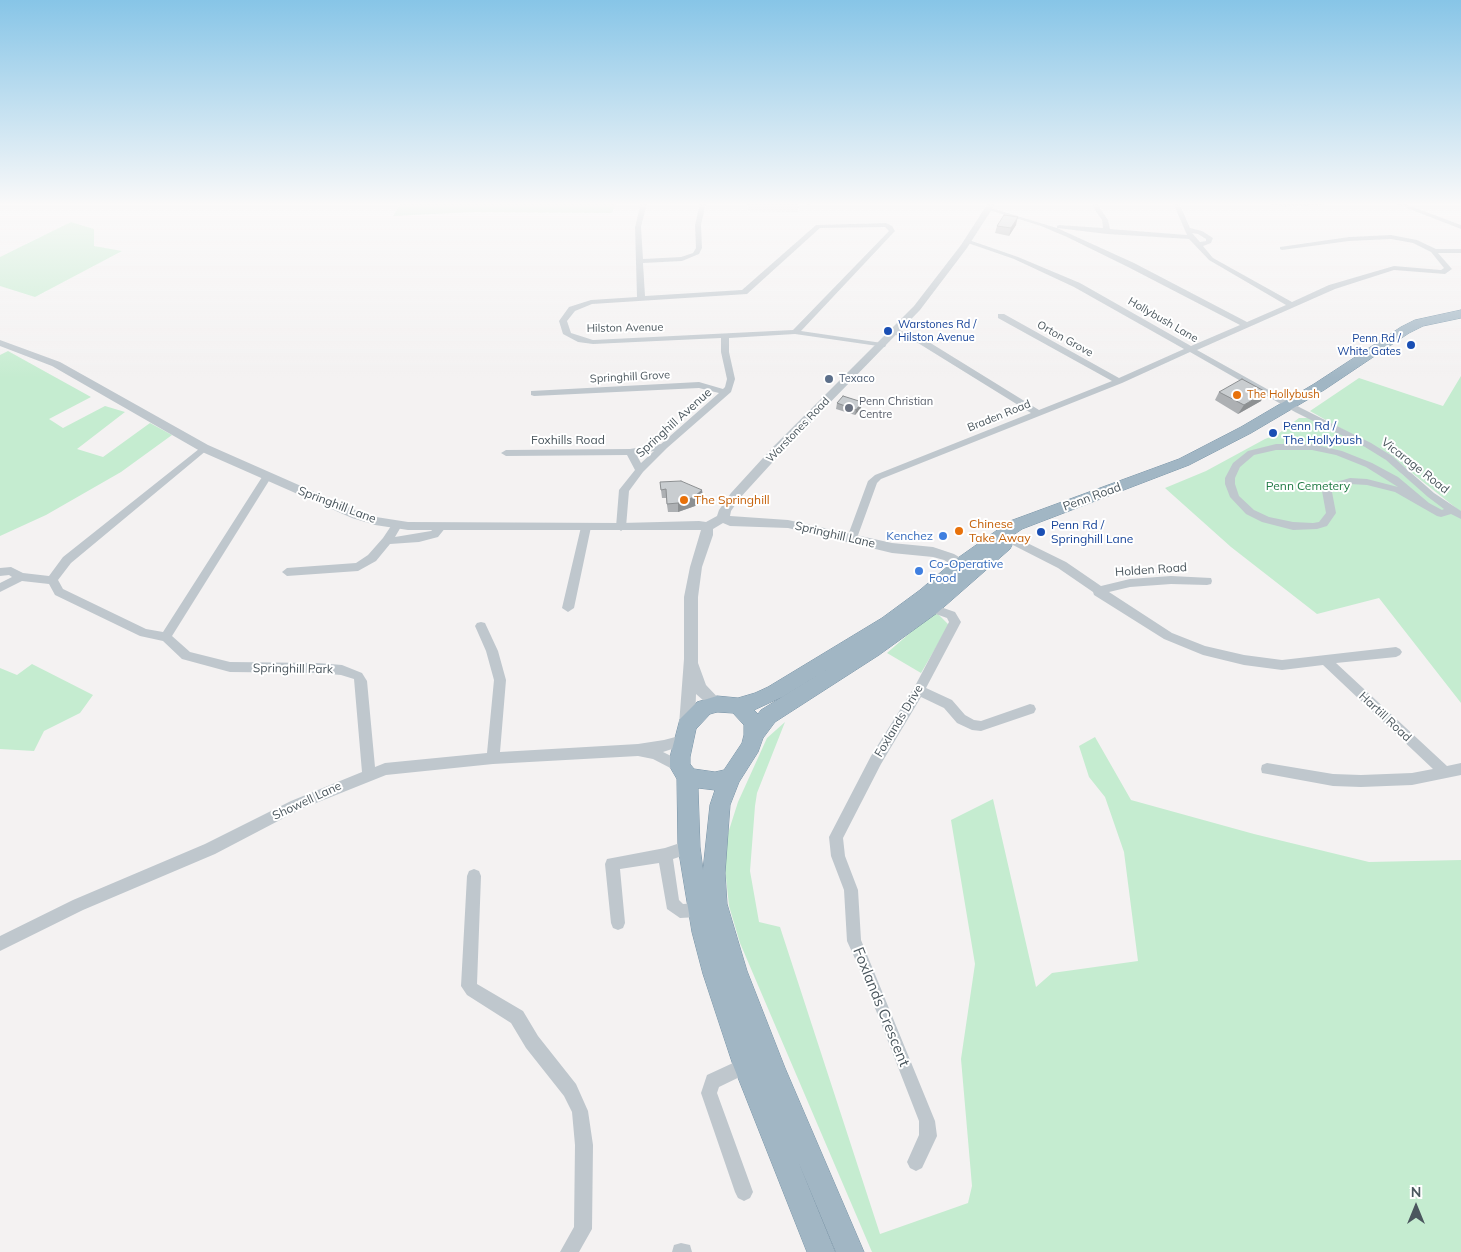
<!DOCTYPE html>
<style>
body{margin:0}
#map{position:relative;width:1461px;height:1252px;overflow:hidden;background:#f4f2f2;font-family:Mulish,sans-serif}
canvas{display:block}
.north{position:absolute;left:1391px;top:1182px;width:50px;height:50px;-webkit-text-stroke:4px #fff;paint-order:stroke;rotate:0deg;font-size:14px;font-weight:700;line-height:20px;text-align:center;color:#4b575e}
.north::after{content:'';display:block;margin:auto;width:18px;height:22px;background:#4b575e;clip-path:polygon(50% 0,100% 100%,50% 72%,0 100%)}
</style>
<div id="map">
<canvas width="1461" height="1252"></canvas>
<div class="north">N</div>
</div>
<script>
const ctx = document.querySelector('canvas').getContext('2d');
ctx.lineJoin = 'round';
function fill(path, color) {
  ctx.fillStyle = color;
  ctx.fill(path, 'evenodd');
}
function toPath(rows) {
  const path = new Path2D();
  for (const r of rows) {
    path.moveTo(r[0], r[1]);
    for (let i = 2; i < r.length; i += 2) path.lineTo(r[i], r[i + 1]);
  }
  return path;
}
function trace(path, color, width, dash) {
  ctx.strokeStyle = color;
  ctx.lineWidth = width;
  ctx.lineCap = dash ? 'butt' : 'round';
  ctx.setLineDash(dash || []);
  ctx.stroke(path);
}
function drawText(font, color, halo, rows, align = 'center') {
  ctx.font = font + ' Mulish,sans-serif';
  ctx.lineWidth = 4;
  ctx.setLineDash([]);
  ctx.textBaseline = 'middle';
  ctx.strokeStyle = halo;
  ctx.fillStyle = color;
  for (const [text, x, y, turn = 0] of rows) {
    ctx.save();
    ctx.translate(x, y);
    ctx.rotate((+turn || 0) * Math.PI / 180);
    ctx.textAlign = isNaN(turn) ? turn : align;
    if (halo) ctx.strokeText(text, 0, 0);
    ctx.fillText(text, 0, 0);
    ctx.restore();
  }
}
fill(toPath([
 [747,203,799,203,798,212,748,211]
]), '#e5e3e3');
fill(toPath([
 [401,203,616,203,612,213,472,212,393,216],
 [71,222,94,229,94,246,122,251,35,297,0,286,0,257],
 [8,351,91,397,49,419,63,428,105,406,125,412,77,449,103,457,150,423,172,435,121,472,46,515,0,536,0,355],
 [1461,376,1461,512,1393,458,1310,411,1359,378,1443,406],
 [1299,418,1310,418,1371,449,1398,468,1402,474,1424,492,1461,516,1461,703,1379,598,1317,614,1231,547,1165,488,1206,471,1265,439,1278,434],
 [935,611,949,625,921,673,887,653],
 [32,664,93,695,80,713,44,731,34,751,0,749,0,668,17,675],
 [785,722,757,793,755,806,750,871,759,922,780,927,880,1234,968,1203,972,1186,961,1059,975,964,951,820,993,799,1036,987,1052,973,1138,961,1124,852,1105,797,1089,777,1079,746,1095,737,1131,800,1254,834,1369,862,1461,860,1461,1252,872,1252,740,943,729,906,723,849,738,802,767,738]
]), '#c5ecd0');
const trunk = toPath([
 [1461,310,1461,318,1423,326,1409,333,1324,390,1251,433,1189,465,1022,529,1006,540,1010,541,1012,545,1010,549,937,613,879,655,775,722,763,738,758,752,739,782,730,805,725,873,727,904,747,971,785,1068,864,1252,836,1252,798,1161,835,1252,807,1252,733,1065,703,974,692,932,678,847,677,779,670,767,670,757,680,719,697,702,717,696,738,698,755,693,768,687,882,618,920,590,955,560,1010,521,1179,459,1241,427,1314,384,1401,327,1415,320,1461,310],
 [868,644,761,710,758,714,754,710,782,697,868,644],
 [717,712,733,713,744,725,744,735,742,743,724,770,715,772,694,769,690,764,690,757,696,729,710,714,717,712],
 [698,788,715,790,710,805,703,870,700,847,698,788]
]);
trace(trunk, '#7994a7', 1);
fill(toPath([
 [641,203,647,203,641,227,643,259,681,257,693,253,696,248,695,225,700,203,706,203,701,225,702,248,699,254,682,261,643,263,645,296,742,290,816,225,886,223,892,226,895,231,801,331,882,343,886,345,885,347,795,334,729,338,729,352,735,379,731,392,667,448,643,472,629,491,626,527,621,531,616,527,619,490,635,470,627,455,506,456,501,453,506,450,630,449,661,444,719,393,699,388,534,396,531,395,531,391,699,382,723,389,725,387,727,379,721,352,721,338,593,344,578,342,563,334,559,321,569,307,591,300,637,297,635,227,641,203],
 [885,227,889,231,793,330,593,340,571,333,567,321,575,311,592,304,747,294,820,228,885,227],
 [654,451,641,463,636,454,654,451],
 [805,203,813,203,808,205,805,203],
 [1093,203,1099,203,1099,207,1108,220,1110,229,1187,235,1173,203,1179,203,1190,228,1202,231,1213,238,1211,243,1203,246,1213,258,1292,302,1329,285,1394,266,1441,270,1444,268,1431,252,1413,243,1391,239,1349,241,1282,250,1280,249,1280,247,1349,237,1391,235,1417,240,1436,249,1461,249,1461,253,1438,253,1452,269,1445,274,1394,270,1335,289,1197,350,1301,408,1371,443,1392,456,1434,493,1461,511,1461,519,1451,514,1441,517,1437,516,1395,492,1367,485,1350,484,1339,487,1332,492,1336,513,1327,526,1317,529,1293,530,1262,522,1246,514,1230,497,1225,484,1225,478,1233,463,1248,451,1276,444,1312,444,1342,451,1372,463,1398,477,1429,503,1442,510,1444,509,1428,497,1386,460,1365,447,1295,412,1190,352,1122,383,881,479,877,483,857,538,856,541,848,541,847,538,868,481,875,475,1031,413,918,343,893,334,893,330,899,330,924,339,1039,410,1112,381,998,318,998,314,1004,314,1119,378,1184,349,1074,287,1014,259,965,242,965,240,969,240,1018,257,1080,283,1191,346,1240,325,1128,267,1067,237,1041,226,986,209,991,208,1057,228,1057,226,1059,225,1103,228,1102,220,1093,207,1093,203],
 [1057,228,1107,234,1189,239,1209,260,1286,305,1247,322,1134,263,1057,228],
 [1192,233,1198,234,1206,239,1206,241,1200,242,1192,233],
 [1276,450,1312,450,1336,455,1366,467,1398,487,1367,479,1350,478,1333,483,1324,489,1322,491,1326,513,1319,522,1313,523,1293,522,1269,517,1254,510,1239,496,1235,484,1235,478,1240,467,1254,455,1276,450],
 [1267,203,1326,203,1323,205,1283,207,1267,203],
 [1394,203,1402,203,1461,225,1461,229,1394,203],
 [204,445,209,448,207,450,71,563,58,580,63,589,146,629,163,632,264,474,270,474,272,476,172,636,190,652,230,662,318,663,342,665,362,673,367,681,375,767,385,763,487,753,494,680,486,651,475,626,477,623,481,622,485,623,498,651,506,680,500,752,638,744,664,740,683,735,687,736,689,740,687,744,663,752,685,763,686,767,685,771,680,773,653,759,638,756,493,764,386,775,301,809,215,854,83,910,0,951,0,936,73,900,205,844,291,801,362,772,354,679,341,675,318,673,230,672,182,659,163,641,140,636,55,595,49,584,22,581,0,592,0,583,12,577,9,575,0,576,0,568,11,567,23,573,49,576,63,557,204,445],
 [397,521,402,525,395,537,431,531,441,523,446,527,438,537,419,542,390,544,376,561,358,571,287,576,282,572,287,568,356,563,368,555,383,538,393,523,397,521],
 [586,523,591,527,574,608,568,612,562,608,581,527,586,523],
 [1013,536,1066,562,1101,586,1130,579,1171,576,1211,578,1212,581,1211,584,1207,585,1171,584,1130,587,1109,592,1172,633,1205,646,1244,655,1282,660,1396,647,1400,649,1402,652,1400,655,1396,657,1336,663,1447,766,1461,763,1461,775,1412,785,1361,787,1333,786,1262,773,1261,769,1262,765,1267,763,1333,774,1361,775,1412,773,1433,769,1323,665,1282,670,1244,665,1203,655,1164,639,1094,595,1093,592,1058,568,1009,543,1008,540,1013,536],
 [926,602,955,612,961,622,926,688,952,700,965,715,974,720,981,721,1030,704,1034,705,1036,709,1034,713,981,731,972,730,957,723,944,708,921,697,881,764,843,838,845,856,858,890,861,940,935,1121,937,1136,922,1168,916,1171,910,1168,907,1162,919,1135,919,1121,861,972,847,941,844,890,831,856,829,837,871,756,915,686,949,622,947,618,922,609,920,606,922,603,926,602],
 [689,840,694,842,696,847,694,852,673,859,679,900,683,904,698,903,703,905,705,910,703,915,698,917,680,918,667,909,659,863,620,869,625,923,623,928,618,930,613,928,611,923,605,864,607,859,665,848,689,840],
 [474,869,479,871,481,876,477,984,523,1011,538,1036,576,1084,588,1111,593,1145,592,1229,579,1252,560,1252,574,1227,575,1145,572,1112,564,1096,526,1048,511,1023,467,995,461,986,467,876,469,871,474,869],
 [746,1057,752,1059,754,1065,752,1071,719,1087,717,1093,753,1192,750,1198,744,1201,738,1198,735,1192,701,1093,707,1075,746,1057],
 [681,1243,690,1245,692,1252,672,1252,674,1245,681,1243]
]), '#bfc7cd');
fill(toPath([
 [988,203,996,203,967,248,920,310,781,453,739,499,731,511,730,516,788,520,892,543,933,547,954,554,974,566,975,569,974,572,964,572,944,560,933,557,892,553,788,528,730,526,723,523,713,529,713,535,702,567,698,597,698,663,706,685,724,704,722,708,717,710,712,708,696,694,695,725,692,730,687,731,682,730,679,725,684,659,684,597,690,567,701,530,408,530,375,525,352,518,200,451,52,366,0,346,0,340,60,362,208,445,360,512,376,517,408,522,621,523,699,521,706,522,717,516,719,510,731,493,773,447,914,306,961,245,988,203]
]), '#bfc7cd');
fill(trunk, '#a1b6c4');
fill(toPath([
 [1016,225,1009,236,995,233,997,226],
 [1219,392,1261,401,1238,414,1215,400],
 [837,403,861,408,855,415,836,409],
 [660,482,702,490,703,499,695,506,678,512,668,512,666,498,662,498]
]), '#adb0b3');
fill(toPath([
 [1018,217,1016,225,1009,236,1011,228],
 [1266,392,1261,401,1238,414,1244,405],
 [862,402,861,408,855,415,856,410],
 [702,490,703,499,695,506,678,512,678,503]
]), '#8d9092');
const building = toPath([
 [1004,215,1018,217,1011,228,997,226,1004,215],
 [1242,379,1266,392,1244,405,1219,392,1242,379],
 [843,396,862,402,856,410,837,403,843,396],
 [681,481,702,490,694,497,678,503,667,504,666,489,661,490,660,482,681,481]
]);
fill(building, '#c9cdd0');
trace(building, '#8d9092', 1);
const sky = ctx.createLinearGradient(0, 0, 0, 378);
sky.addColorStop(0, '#87c5e7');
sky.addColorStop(0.54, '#faf9f9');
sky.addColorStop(1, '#faf9f900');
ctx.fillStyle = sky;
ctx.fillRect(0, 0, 1461, 378);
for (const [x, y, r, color] of [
 [888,331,5,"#1a4fb4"],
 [1411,345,5,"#1a4fb4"],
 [829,379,5,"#5c6f8a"],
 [1237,395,5,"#e8710a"],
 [849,408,5,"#6b7280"],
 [1273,433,5,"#1a4fb4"],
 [684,500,5,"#e8710a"],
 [959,531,5,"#e8710a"],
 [1041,532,5,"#1a4fb4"],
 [943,536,5,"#3f7fe0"],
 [919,571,5,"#3f7fe0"]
]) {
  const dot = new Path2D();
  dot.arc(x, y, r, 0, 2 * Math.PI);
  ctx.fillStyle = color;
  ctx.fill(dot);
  trace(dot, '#fff', 2);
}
drawText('11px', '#4b575e', '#fff', [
 ["Hollybush Lane",1163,320,30],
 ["Hilston Avenue",625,328,-1],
 ["Orton Grove",1065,339,29],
 ["Springhill Grove",630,377,-3],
 ["Braden Road",999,416,-22],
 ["Warstones Road",798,430,-46]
]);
drawText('11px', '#164399', '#fff', [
 ["Warstones Rd /",898,325],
 ["Hilston Avenue",898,338],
 ["Penn Rd /",1401,339,"right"],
 ["White Gates",1401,352,"right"]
], 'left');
drawText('11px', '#4e5e75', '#fff', [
 ["Texaco",839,379]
], 'left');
drawText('11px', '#c56008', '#fff', [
 ["The Hollybush",1247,395]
], 'left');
drawText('11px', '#5b616d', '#fff', [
 ["Penn Christian",859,402],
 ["Centre",859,415]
], 'left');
drawText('12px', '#4b575e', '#fff', [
 ["Springhill Avenue",674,423,-42],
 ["Foxhills Road",568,440],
 ["Vicarage Road",1415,466,38],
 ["Penn Road",1092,497,-20],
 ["Springhill Lane",337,505,21],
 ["Springhill Lane",835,535,13],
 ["Holden Road",1151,570,-4],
 ["Springhill Park",293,669,1],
 ["Hartill Road",1385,717,43],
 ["Foxlands Drive",899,721,-59],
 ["Showell Lane",307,801,-25]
]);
drawText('12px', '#164399', '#fff', [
 ["Penn Rd /",1283,426],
 ["The Hollybush",1283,440],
 ["Penn Rd /",1051,525],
 ["Springhill Lane",1051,539]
], 'left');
drawText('12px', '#207a43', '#fff', [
 ["Penn Cemetery",1308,486]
]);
drawText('12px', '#c56008', '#fff', [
 ["The Springhill",694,500],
 ["Chinese",969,524],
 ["Take Away",969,538]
], 'left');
drawText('12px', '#366cbe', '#fff', [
 ["Kenchez",933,536],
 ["Co-Operative",929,564,"left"],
 ["Food",929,578,"left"]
], 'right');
drawText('15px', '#4b575e', '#fff', [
 ["Foxlands Crescent",881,1007,68]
]);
</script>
